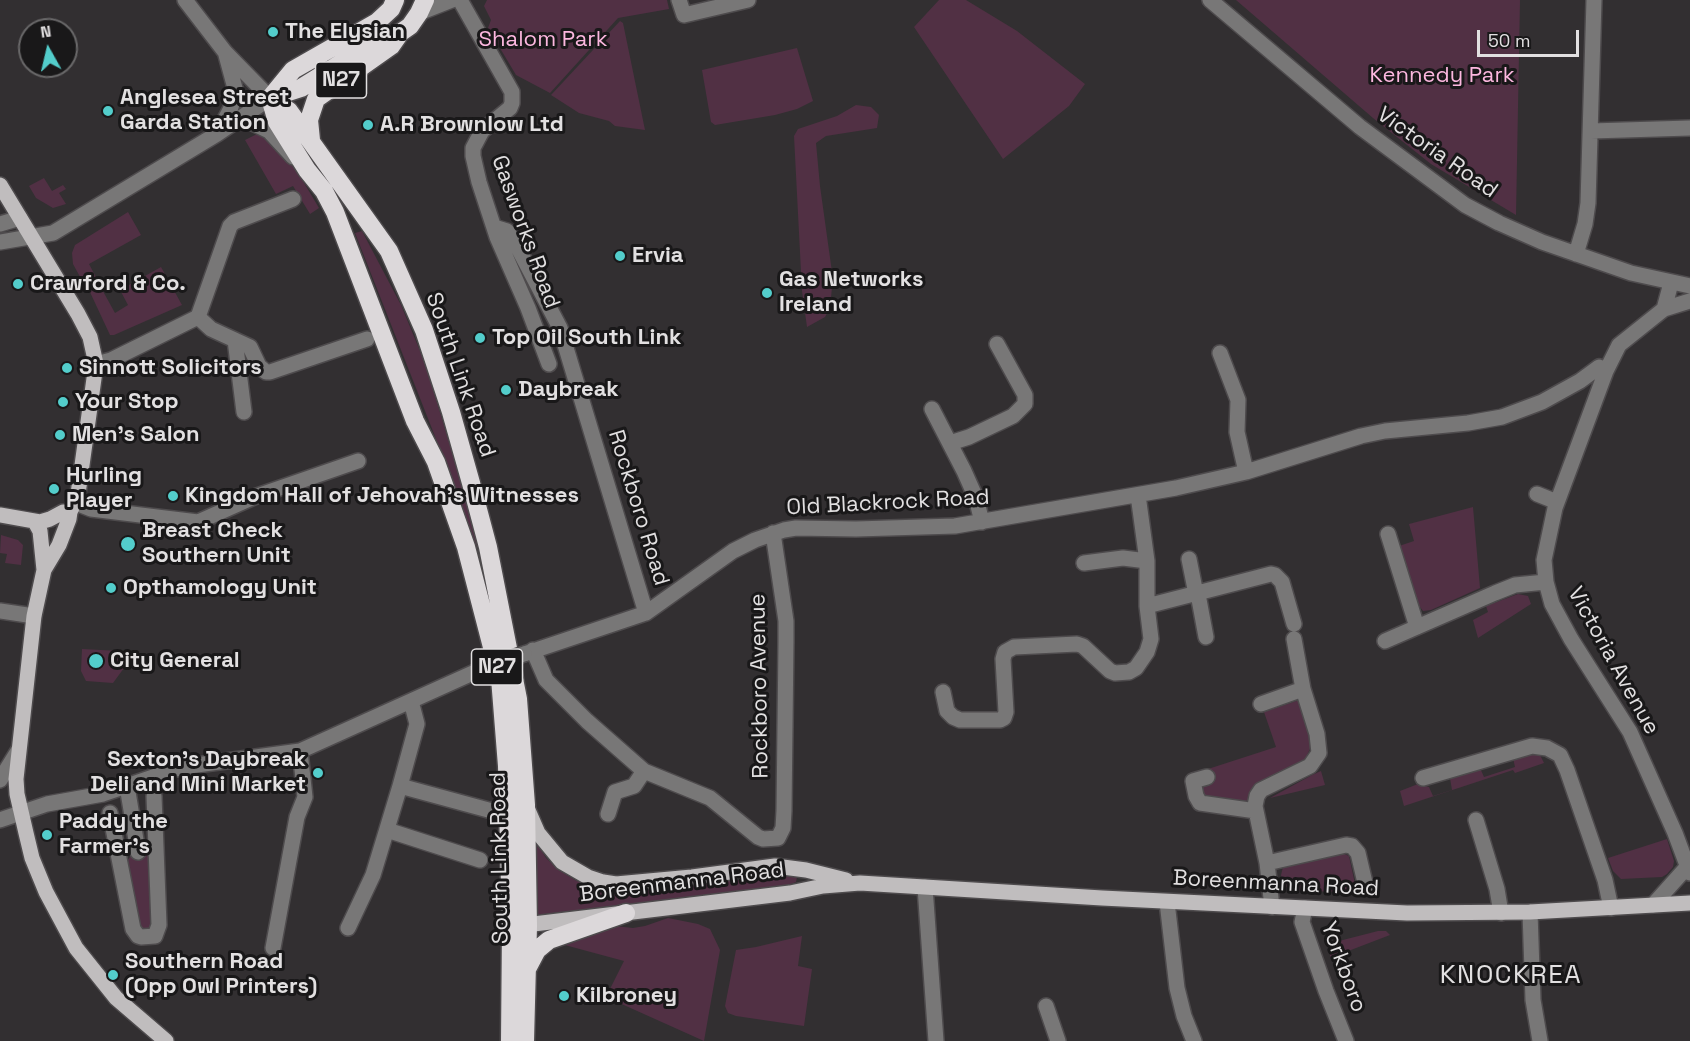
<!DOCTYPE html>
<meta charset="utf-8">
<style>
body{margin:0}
#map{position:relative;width:1690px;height:1041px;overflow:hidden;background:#322f31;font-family:"Space Grotesk",sans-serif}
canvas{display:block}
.north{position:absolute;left:18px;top:18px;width:60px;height:60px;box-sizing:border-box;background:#191819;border:2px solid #696869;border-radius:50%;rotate:352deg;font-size:16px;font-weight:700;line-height:24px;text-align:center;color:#e2e0e1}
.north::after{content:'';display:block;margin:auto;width:21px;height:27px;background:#53cdcb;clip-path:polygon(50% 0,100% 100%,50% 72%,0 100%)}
.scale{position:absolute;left:1477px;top:30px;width:102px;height:27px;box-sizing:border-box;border:3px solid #e2e0e1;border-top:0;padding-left:8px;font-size:18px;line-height:21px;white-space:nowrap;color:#e2e0e1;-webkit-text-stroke:4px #191819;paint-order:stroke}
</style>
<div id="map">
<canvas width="1690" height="1041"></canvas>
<div class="north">N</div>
<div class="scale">50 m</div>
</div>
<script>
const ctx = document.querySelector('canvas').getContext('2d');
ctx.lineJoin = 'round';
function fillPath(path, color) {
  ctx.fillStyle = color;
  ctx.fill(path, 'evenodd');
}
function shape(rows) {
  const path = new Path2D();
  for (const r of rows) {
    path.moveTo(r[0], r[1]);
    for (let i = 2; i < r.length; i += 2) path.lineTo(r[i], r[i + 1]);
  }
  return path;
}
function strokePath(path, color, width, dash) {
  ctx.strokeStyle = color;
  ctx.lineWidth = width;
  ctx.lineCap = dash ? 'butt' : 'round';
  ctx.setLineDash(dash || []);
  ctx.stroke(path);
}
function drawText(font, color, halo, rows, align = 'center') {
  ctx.font = font + ' "Space Grotesk",sans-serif';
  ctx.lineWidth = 6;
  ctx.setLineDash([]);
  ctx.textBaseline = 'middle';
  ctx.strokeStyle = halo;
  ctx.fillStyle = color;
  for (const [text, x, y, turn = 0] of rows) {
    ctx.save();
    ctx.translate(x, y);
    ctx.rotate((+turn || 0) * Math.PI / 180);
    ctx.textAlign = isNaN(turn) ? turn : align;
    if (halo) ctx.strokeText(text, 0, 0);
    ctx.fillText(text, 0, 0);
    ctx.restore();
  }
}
const green = shape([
 [487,0,667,0,669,9,618,18,550,93,516,75,488,28,491,20,484,6],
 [939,0,966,0,1017,31,1085,84,1069,106,1003,159,914,27],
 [1236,0,1520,0,1516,215,1431,164,1373,118],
 [620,21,623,23,645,130,615,126,609,121,579,113,551,95],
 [797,48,813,101,797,109,775,115,715,125,711,122,702,70],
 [856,105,871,107,879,115,877,128,826,136,816,143,820,186,832,272,832,287,830,308,825,317,807,327,802,291,794,136,798,129,837,116],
 [257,134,263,135,280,150,294,166,319,208,310,214,293,186,276,194,245,140],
 [44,178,52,191,63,185,66,189,59,193,66,204,53,208,36,198,29,186],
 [128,212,141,235,89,264,97,279,85,286,73,264,72,253,75,245],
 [362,231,401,305,425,363,480,544,476,547,451,477,355,233],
 [161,267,182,305,114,335,110,335,89,290,99,284,115,313,128,305,120,290],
 [1473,507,1480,588,1431,610,1423,611,1417,603,1399,546,1414,541,1409,524],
 [1,535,18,540,23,545,21,565,5,563,7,554,0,553],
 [1518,594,1528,596,1531,604,1478,638,1473,620,1488,612,1486,606],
 [82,649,120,651,118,667,124,668,113,683,86,681,81,671],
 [1299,700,1309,728,1312,744,1306,758,1301,762,1261,782,1253,789,1249,800,1243,802,1202,796,1201,785,1211,779,1208,769,1276,747,1264,712],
 [1530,752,1540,755,1544,763,1515,773,1513,770,1404,806,1400,791,1418,784,1429,787,1433,796,1452,790,1450,778,1480,768,1484,777,1515,767,1513,758],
 [1321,771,1325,785,1270,798,1312,775],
 [1667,839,1674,861,1673,867,1667,874,1662,877,1621,879,1613,871,1608,858],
 [535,840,546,858,559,870,575,880,601,888,635,889,706,884,743,878,762,873,796,874,797,877,796,882,788,885,536,915],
 [1342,853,1349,856,1357,893,1291,890,1282,884,1281,875,1283,867],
 [146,855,149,855,156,926,141,933,126,863,130,857],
 [668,918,698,924,710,929,720,950,704,1041,606,997,624,961,561,944,615,926,633,928,645,926],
 [1378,931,1386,931,1390,935,1330,958,1330,949,1339,941],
 [802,936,798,966,812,969,804,1026,736,1016,728,1013,725,1006,736,950,756,947]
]);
const minor = shape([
 [460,0,512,92,512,103,510,108,482,131,473,148,473,156,479,182,497,237,528,308,549,364],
 [679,0,684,15,748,0],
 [1210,0,1360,127,1465,205,1499,223,1542,242,1631,273,1690,286],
 [419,13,452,0],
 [242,118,269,131,293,157],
 [219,131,230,110,236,92,226,55],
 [1591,131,1690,128],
 [0,224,20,218],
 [494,227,507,231,517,246,560,328,646,613],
 [0,242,53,233,217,134,270,98,225,52,185,0],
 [1576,254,1585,224,1588,203,1594,0],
 [1671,283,1664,309,1619,345,1606,371,1555,508,1544,560,1546,582,1552,604,1571,639,1630,732,1675,833,1690,873],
 [1664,309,1690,301],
 [198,317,211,329,250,347,259,366,266,372,270,372,367,339],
 [235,340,244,412],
 [1220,353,1238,400,1237,432,1246,472],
 [96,364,111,360,198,317,230,226,234,222,293,199],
 [932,409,964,471,976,498,982,522],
 [950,443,969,437,1013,416,1025,404,1025,395,997,344],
 [1537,494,1557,502],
 [76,503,91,509,198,522,254,497,358,461],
 [1388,534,1417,627],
 [1189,559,1196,594],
 [1084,563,1123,558,1147,561],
 [1198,594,1206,637],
 [1147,606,1271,574,1275,575,1282,582,1294,624],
 [0,611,34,616],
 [1385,641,1495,593,1515,585,1546,582],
 [533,650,546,680,587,721,644,771,710,798,758,837,763,839,778,838,783,828,784,811,786,642,786,621,773,533],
 [524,654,646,613,733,551,755,540,784,530,796,528,856,529,955,526,1176,488,1246,472,1361,436,1385,431,1468,423,1502,417,1542,402,1580,381,1599,367,1606,371],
 [943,692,947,711,953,717,960,720,1000,720,1004,718,1006,712,1003,659,1005,652,1014,647,1077,644,1083,646,1110,671,1115,673,1129,672,1136,668,1147,652,1151,639,1147,606,1147,561,1138,495],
 [1261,704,1303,689],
 [1207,777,1193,781,1196,796,1200,803,1256,811],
 [1423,778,1532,746,1547,748,1560,755,1567,770,1605,880,1611,908],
 [0,780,18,751],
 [127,786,138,852],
 [400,786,492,811],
 [110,813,133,929,138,936,141,937,155,936,159,925,154,796],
 [608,814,615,792,634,786,644,771],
 [0,820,47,804,103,794,182,767,300,751,486,667],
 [1476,820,1497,889,1501,913],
 [387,830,480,860],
 [1267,863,1346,845,1352,846,1358,853,1366,887],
 [925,887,936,1041],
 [1167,902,1177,988,1184,1016,1194,1041],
 [1653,905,1687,867],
 [1272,907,1267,863,1255,806,1257,796,1261,790,1310,766,1319,753,1317,734,1303,689,1294,639],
 [1305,908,1302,922,1326,991,1346,1041],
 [1530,912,1533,1000,1540,1041],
 [348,928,373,875,400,786,417,724,411,701],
 [273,948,297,817,305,797,300,751],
 [1046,1006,1058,1041]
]);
const major = shape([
 [0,185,78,314,90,337,96,364,78,494,70,512,69,519,59,545,44,570],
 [0,515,40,522,50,519,63,512,70,512],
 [35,522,40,531,44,570,34,616,16,779,17,794,26,833,32,858,46,892,76,948,116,998,166,1041],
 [528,810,538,833,562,862,588,877,603,882,616,884,692,877,775,866,806,870,846,880],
 [517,926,790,893,823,886,860,883,1102,898,1407,913,1530,912,1690,903]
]);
const highway = shape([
 [270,98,289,111,389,251,424,330,451,412,471,483,488,547,518,699,526,805,528,926,525,1041],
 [270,98,277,122,307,170,324,191,335,212,415,421,436,462,466,547,500,678,507,766,511,927,510,1041],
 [270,98,301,88,382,38,400,33,410,26,419,13,425,0],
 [270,98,293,70,377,22,391,9,395,0],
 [311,140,309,120,316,99,391,46,398,36],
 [527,969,537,950,549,940,626,913]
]);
const minorBridge = shape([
 [486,667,524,654]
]);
const markers = [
 [273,32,6,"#53cdcb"],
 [108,111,6,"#53cdcb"],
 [368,125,6,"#53cdcb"],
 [620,256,6,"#53cdcb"],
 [18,284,6,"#53cdcb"],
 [767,293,6,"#53cdcb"],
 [480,338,6,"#53cdcb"],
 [67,368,6,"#53cdcb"],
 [506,390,6,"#53cdcb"],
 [63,402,6,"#53cdcb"],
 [60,435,6,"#53cdcb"],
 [54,489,6,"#53cdcb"],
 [173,496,6,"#53cdcb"],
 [128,544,8,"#53cdcb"],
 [111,588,6,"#53cdcb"],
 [96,661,8,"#53cdcb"],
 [318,773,6,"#53cdcb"],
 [47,835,6,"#53cdcb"],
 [113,975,6,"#53cdcb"],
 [564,996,6,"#53cdcb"]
];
const shields = [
 [341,80,51],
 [497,667,51]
];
const shieldNames = [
 ["N27",341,80],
 ["N27",497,667]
];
const poiNames = [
 ["The Elysian",285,32],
 ["Anglesea Street",120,98],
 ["Garda Station",120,123],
 ["A.R Brownlow Ltd",380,125],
 ["Ervia",632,256],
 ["Gas Networks",779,280],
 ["Ireland",779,305],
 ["Crawford & Co.",30,284],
 ["Top Oil South Link",492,338],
 ["Sinnott Solicitors",79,368],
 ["Daybreak",518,390],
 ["Your Stop",75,402],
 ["Men's Salon",72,435],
 ["Hurling",66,476],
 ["Player",66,501],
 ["Kingdom Hall of Jehovah's Witnesses",185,496],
 ["Breast Check",142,531],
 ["Southern Unit",142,556],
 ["Opthamology Unit",123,588],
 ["City General",110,661],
 ["Sexton's Daybreak",306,760,"right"],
 ["Deli and Mini Market",306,785,"right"],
 ["Paddy the",59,822],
 ["Farmer’s",59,847],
 ["Southern Road",125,962],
 ["(Opp Owl Printers)",125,987],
 ["Kilbroney",576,996]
];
const parkNames = [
 ["Shalom Park",543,40],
 ["Kennedy Park",1442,76]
];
const streetNames = [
 ["Victoria Road",1437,153,35],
 ["Gasworks Road",525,232,70],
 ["South Link Road",460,375,71],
 ["Old Blackrock Road",888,503,-3],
 ["Rockboro Road",638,508,73],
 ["Victoria Avenue",1613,661,61],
 ["Rockboro Avenue",760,686,-91],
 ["South Link Road",500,858,-91],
 ["Boreenmanna Road",682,883,-7],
 ["Boreenmanna Road",1276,884,3],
 ["Yorkboro",1343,967,70]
];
const quarterNames = [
 ["KNOCKREA",1511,976]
];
fillPath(green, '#513044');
strokePath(minor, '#4e4b4d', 18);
strokePath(major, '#4e4b4d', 18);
strokePath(highway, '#4e4b4d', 21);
strokePath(minor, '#787777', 15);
strokePath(major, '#c0bdbe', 15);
strokePath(highway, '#dcd8da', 18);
strokePath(minorBridge, '#4e4b4d', 18, []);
strokePath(minorBridge, '#787777', 15);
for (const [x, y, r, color] of markers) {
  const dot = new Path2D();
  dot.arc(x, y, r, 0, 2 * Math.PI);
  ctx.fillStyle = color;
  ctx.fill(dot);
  strokePath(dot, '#191819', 2);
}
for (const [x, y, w] of shields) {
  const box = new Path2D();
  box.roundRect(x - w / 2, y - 18, w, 36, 4.5);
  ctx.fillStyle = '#191819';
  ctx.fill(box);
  strokePath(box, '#e2e0e1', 1.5);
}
drawText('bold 21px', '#e2e0e1', null, shieldNames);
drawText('bold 22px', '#e2e0e1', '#191819', poiNames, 'left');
drawText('22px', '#fcb7df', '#191819', parkNames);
drawText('22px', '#e2e0e1', '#191819', streetNames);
ctx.letterSpacing = '1.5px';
drawText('26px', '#e2e0e1', '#191819', quarterNames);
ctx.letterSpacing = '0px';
</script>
